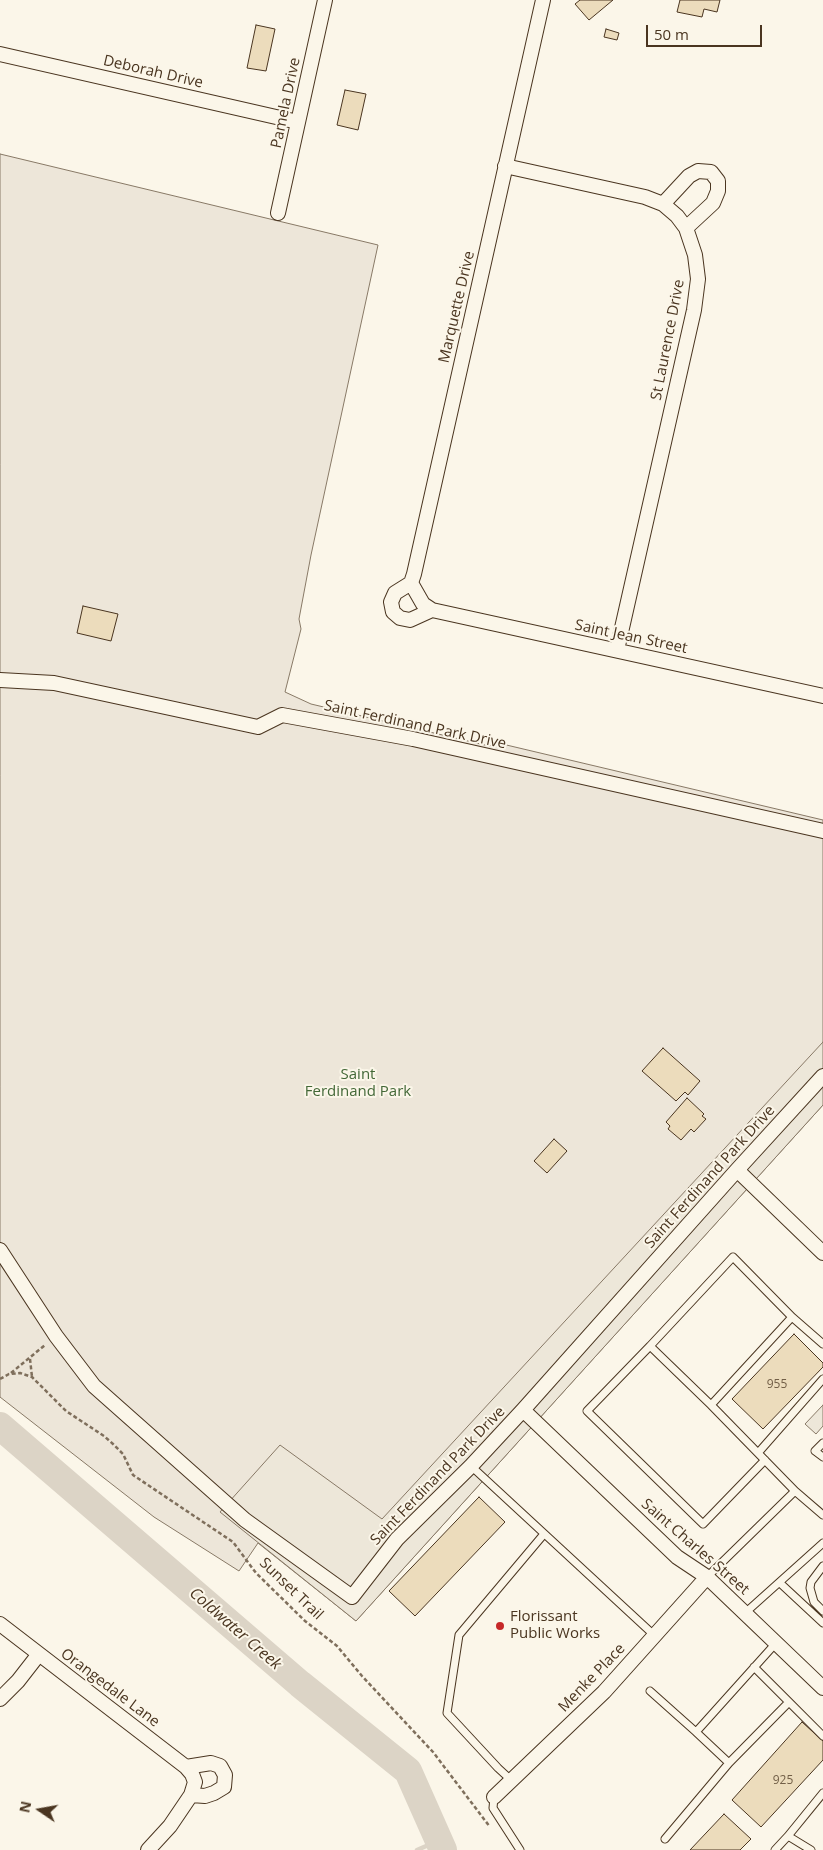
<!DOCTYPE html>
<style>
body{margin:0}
#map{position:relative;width:823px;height:1850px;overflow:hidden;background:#fbf6e9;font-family:"Open Sans",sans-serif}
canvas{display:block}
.north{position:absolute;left:15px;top:1785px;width:50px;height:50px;-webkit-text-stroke:4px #fbf6e9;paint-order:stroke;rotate:282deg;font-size:14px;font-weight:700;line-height:20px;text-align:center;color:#4a3520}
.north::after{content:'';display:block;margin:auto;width:18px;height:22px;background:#4a3520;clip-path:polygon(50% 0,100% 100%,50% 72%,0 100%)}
.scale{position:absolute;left:646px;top:25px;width:116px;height:22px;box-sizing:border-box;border:2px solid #4a3520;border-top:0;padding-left:6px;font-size:15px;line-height:18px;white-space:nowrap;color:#4a3520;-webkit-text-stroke:4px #fbf6e9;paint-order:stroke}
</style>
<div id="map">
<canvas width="823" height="1850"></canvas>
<div class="north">N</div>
<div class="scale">50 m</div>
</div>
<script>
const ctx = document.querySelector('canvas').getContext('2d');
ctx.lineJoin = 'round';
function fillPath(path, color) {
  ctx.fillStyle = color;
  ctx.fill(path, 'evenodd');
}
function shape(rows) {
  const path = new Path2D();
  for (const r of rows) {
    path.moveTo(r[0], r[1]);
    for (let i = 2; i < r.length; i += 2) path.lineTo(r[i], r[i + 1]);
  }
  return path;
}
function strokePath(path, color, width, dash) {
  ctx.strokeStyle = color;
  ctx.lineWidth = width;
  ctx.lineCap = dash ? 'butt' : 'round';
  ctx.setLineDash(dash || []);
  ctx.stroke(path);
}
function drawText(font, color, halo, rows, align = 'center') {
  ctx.font = font + ' "Open Sans",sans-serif';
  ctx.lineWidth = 4;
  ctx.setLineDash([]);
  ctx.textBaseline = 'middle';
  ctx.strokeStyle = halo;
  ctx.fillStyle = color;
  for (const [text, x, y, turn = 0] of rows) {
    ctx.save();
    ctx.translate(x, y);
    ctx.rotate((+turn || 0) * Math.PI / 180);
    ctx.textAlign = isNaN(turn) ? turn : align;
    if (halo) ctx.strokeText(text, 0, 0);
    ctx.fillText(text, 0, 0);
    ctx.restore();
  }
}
const green = shape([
 [0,154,378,245,311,555,299,619,301,629,285,692,311,704,489,746,498,743,823,820,823,1105,356,1621,258,1543,239,1571,154,1517,0,1397,0,154]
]);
const parking = shape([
 [823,1042,823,1105,356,1621,220,1512,280,1445,382,1519,823,1042],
 [823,1405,823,1426,816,1434,805,1424,823,1405]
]);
const stream = shape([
 [417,1850,440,1840]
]);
const river = shape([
 [0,1426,300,1684,408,1771,443,1850]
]);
const building = shape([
 [580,0,613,0,589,20,575,4,580,0],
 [680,0,720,0,717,12,704,9,702,17,677,12,680,0],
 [256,25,275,29,266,71,247,68,256,25],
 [606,29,619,33,617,40,604,37,606,29],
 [345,90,366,94,358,130,337,125,345,90],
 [83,606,118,614,111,641,77,633,83,606],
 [663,1048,700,1081,688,1095,685,1092,676,1101,642,1071,663,1048],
 [687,1098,704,1114,702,1116,706,1119,694,1132,691,1129,681,1140,668,1129,670,1126,666,1122,687,1098],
 [554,1139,567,1151,547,1173,534,1161,554,1139],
 [794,1334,823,1363,823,1367,763,1429,732,1399,794,1334],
 [479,1497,505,1522,415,1616,389,1591,479,1497],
 [802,1722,823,1741,823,1760,761,1827,732,1800,802,1722],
 [724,1814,751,1839,740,1850,690,1850,724,1814]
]);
const path = shape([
 [30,1359,32,1377],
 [11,1373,45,1345],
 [0,1379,9,1374,20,1373,32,1377,66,1411,104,1436,113,1444,123,1454,133,1475,233,1542,256,1573,305,1621,337,1646,362,1676,433,1752,490,1827]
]);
const lane = shape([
 [792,1317,823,1344],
 [650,1346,587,1411,703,1524,765,1460],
 [711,1405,792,1317,733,1257,650,1346,711,1405,795,1491],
 [823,1443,815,1451,823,1457],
 [758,1453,823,1379],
 [471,1466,655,1636],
 [823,1566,811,1582,810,1588,814,1602,823,1611],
 [707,1577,795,1491,823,1515],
 [780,1583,823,1623],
 [745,1613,823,1543],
 [754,1667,789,1702],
 [650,1691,696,1732,776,1643],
 [729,1763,789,1702,823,1736],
 [511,1780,498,1768,447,1713,459,1635,544,1534],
 [494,1797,493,1808,520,1850],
 [665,1839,729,1763,696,1732],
 [775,1850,788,1836],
 [811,1850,788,1836,823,1793]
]);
const street = shape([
 [543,0,414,574,411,583,395,593,391,602,393,612,400,618,410,620,432,610,823,696],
 [0,54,298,122],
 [505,166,645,197,663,204,677,216,686,228,695,255,698,279,694,310,617,650],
 [663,204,689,176,698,171,711,172,718,181,718,191,713,203,686,228],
 [278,213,325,0],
 [411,583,423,604,432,610],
 [0,680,54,683,258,727,282,715,413,739,823,831],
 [737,1170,823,1253],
 [0,1250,56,1336,94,1386,245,1520,352,1597,397,1539,471,1466,523,1410,737,1170,823,1076],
 [523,1410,677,1557,707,1577,823,1688],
 [0,1624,186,1767,192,1774,195,1782,191,1795,170,1826,148,1850],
 [0,1699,18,1681,39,1654],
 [186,1767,211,1763,220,1766,225,1775,224,1787,214,1793,205,1796,191,1795],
 [494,1797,604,1692,707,1577]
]);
const markers = [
 [500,1626,5,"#c62828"]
];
const numberNames = [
 ["955",777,1385],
 ["925",783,1781]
];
const streetNames = [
 ["Deborah Drive",153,72,13],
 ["Pamela Drive",286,103,-78],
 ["Marquette Drive",457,307,-77],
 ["St Laurence Drive",668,340,-79],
 ["Saint Jean Street",631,637,12],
 ["Saint Ferdinand Park Drive",415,725,12],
 ["Saint Ferdinand Park Drive",710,1177,-48],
 ["Saint Ferdinand Park Drive",438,1476,-46],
 ["Saint Charles Street",695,1547,41],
 ["Sunset Trail",291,1589,44],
 ["Menke Place",592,1678,-46],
 ["Orangedale Lane",110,1688,37]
];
const parkNames = [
 ["Saint",358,1075],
 ["Ferdinand Park",358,1092]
];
const poiNames = [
 ["Florissant",510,1617],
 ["Public Works",510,1634]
];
const waterNames = [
 ["Coldwater Creek",235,1629,41]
];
fillPath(green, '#ede6d9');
strokePath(green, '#887966', 1);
fillPath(parking, '#ede7d9');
strokePath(parking, '#887966', 1);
strokePath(stream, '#dcd4c6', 4.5);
strokePath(river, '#dcd4c6', 28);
fillPath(building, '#ecdcbc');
strokePath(building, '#4a3520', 1);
strokePath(lane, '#4a3520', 9);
strokePath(street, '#4a3520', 16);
strokePath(path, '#7f6f5c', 2.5, [4, 2.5]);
strokePath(lane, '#fbf6e9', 7);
strokePath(street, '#fbf6e9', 14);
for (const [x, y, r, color] of markers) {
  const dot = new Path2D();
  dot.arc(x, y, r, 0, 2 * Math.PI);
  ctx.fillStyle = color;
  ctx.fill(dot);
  strokePath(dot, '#fbf6e9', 2);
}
drawText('12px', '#725f47', null, numberNames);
drawText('15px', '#4a3520', '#fbf6e9', streetNames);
drawText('15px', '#436837', '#fbf6e9', parkNames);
drawText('15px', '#4a3520', '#fbf6e9', poiNames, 'left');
drawText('italic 16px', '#4a3520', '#fbf6e9', waterNames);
</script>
